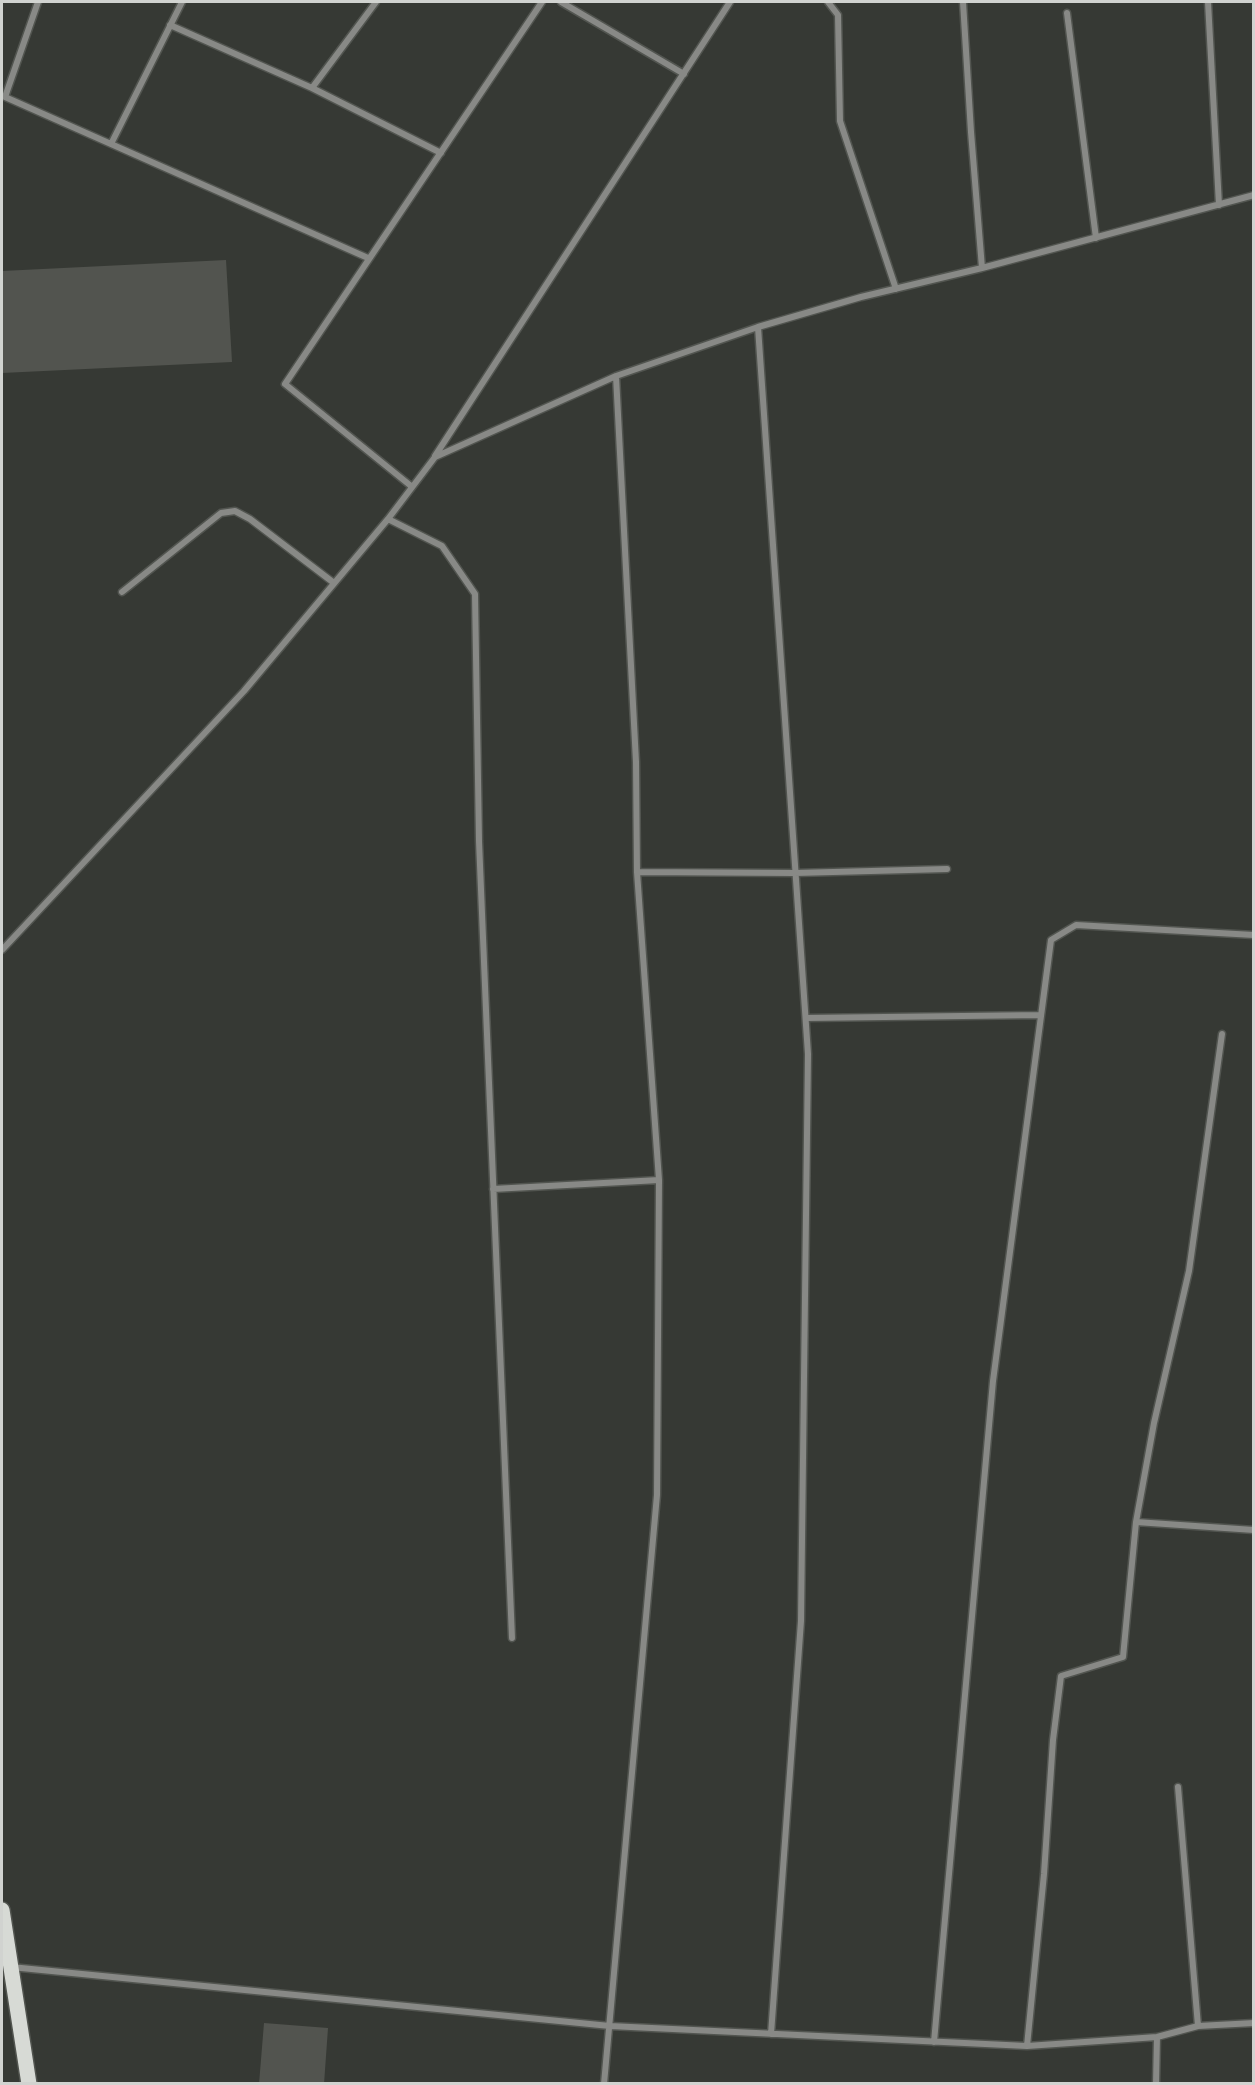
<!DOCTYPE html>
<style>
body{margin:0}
#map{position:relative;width:1255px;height:2085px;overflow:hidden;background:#363934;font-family:Montserrat,sans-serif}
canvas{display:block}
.frame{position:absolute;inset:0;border:3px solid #d1d3d0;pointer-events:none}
</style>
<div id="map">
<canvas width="1255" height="2085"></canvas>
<div class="frame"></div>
</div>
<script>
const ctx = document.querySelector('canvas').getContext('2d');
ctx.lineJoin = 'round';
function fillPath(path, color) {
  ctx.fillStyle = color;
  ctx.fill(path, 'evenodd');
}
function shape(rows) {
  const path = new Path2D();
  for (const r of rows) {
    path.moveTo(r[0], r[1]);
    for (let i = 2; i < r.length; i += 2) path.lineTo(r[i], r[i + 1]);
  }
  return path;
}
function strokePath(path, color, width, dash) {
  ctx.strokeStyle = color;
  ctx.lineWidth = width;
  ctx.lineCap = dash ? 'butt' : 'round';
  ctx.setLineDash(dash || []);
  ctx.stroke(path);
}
const building = shape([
 [226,260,232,362,2,373,2,271],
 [264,2023,328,2028,324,2084,259,2084]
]);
const street = shape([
 [38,2,5,97,111,144],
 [182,2,111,144,368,258],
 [561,2,684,74],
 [828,2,838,15,840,121,896,289],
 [963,2,971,132,982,268],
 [1208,2,1219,205],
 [1067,13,1096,238],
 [170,25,312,88,441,153],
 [312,88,376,2],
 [758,327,808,1054,801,1621,771,2034],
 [435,456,730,2],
 [411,486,285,384,542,2],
 [388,519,442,546,475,594,479,841,512,1638],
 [122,592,221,513,235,511,250,519,334,583],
 [637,872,795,873,947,869],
 [2,950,244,691,388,519,435,457,616,376,758,327,861,297,982,268,1254,195],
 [806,1018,1041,1015],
 [493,1189,659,1180],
 [1136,1522,1254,1530],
 [1178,1787,1198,2026],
 [11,1967,610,2026,1027,2046,1157,2037,1198,2026,1254,2023],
 [934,2042,993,1381,1051,940,1076,925,1254,935],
 [1027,2046,1044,1874,1053,1740,1061,1676,1123,1657,1136,1522,1154,1423,1189,1271,1222,1034],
 [604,2084,657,1495,659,1180,637,872,636,762,616,376],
 [1156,2084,1157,2037]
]);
const primary = shape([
 [2,1910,29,2084]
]);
fillPath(building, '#52544f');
strokePath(street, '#525550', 9);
strokePath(primary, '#525550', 18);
strokePath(street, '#888986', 6);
strokePath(primary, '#d7dad5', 15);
</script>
